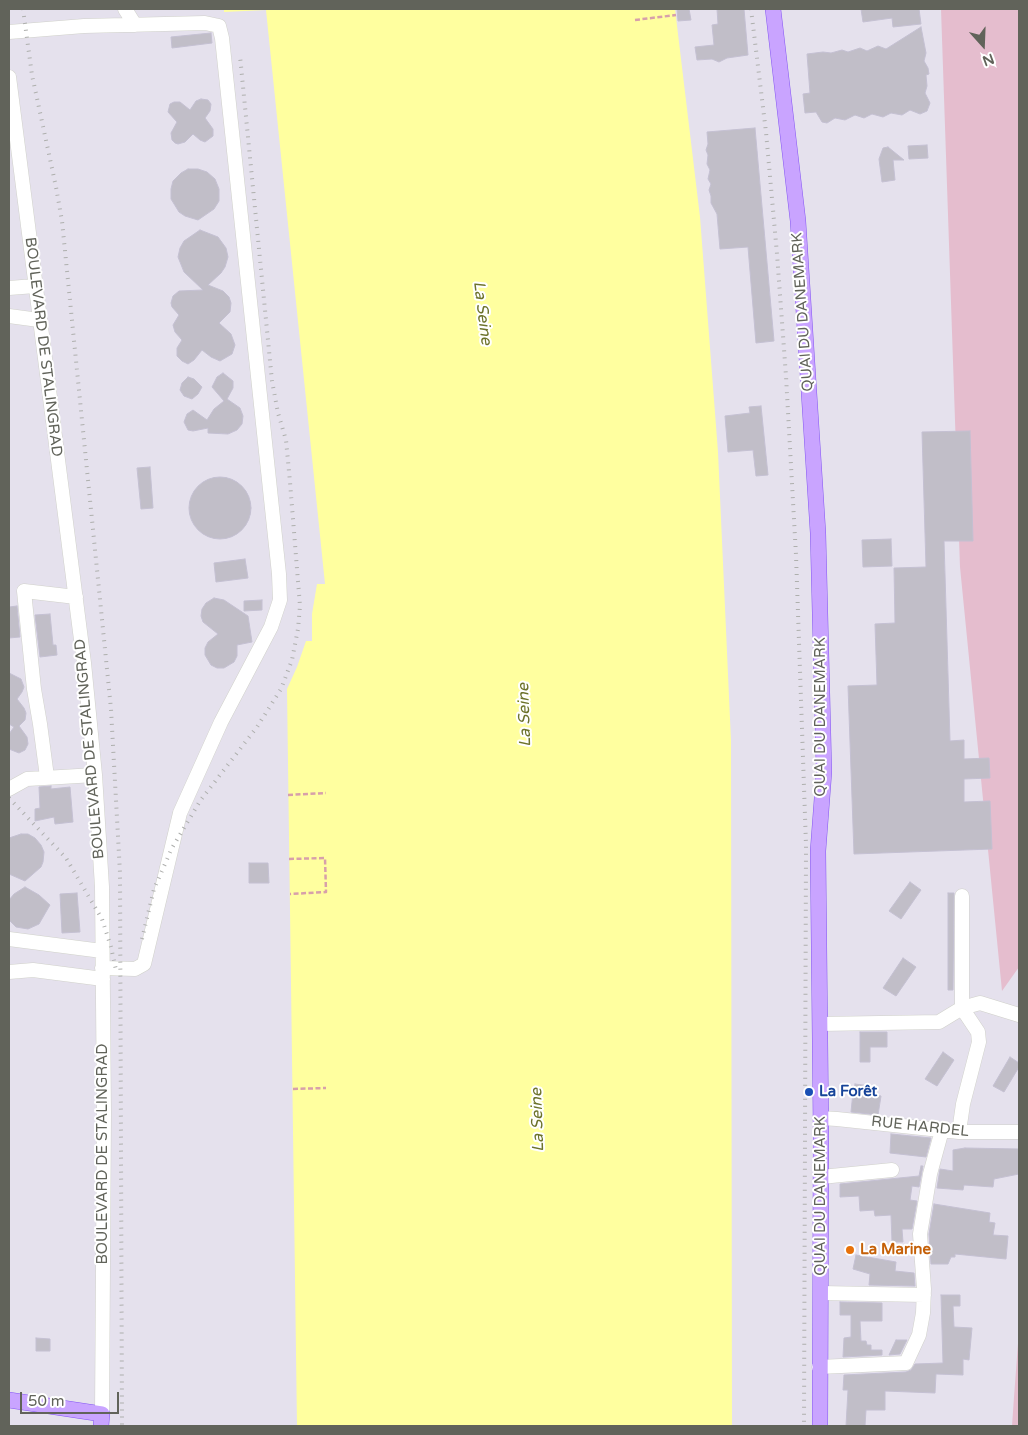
<!DOCTYPE html>
<meta charset="utf-8">
<style>
body{margin:0}
#map{position:relative;width:1028px;height:1435px;overflow:hidden;background:#e5e1ed;font-family:"Varela Round",sans-serif}
canvas{display:block}
.frame{position:absolute;inset:0;border:10px solid #61635a;pointer-events:none}
.north{position:absolute;left:958px;top:20px;width:50px;height:50px;-webkit-text-stroke:4px #fff;paint-order:stroke;rotate:160deg;font-size:14px;font-weight:700;line-height:20px;text-align:center;color:#61635a}
.north::after{content:'';display:block;margin:auto;width:18px;height:22px;background:#61635a;clip-path:polygon(50% 0,100% 100%,50% 72%,0 100%)}
.scale{position:absolute;left:20px;top:1392px;width:99px;height:22px;box-sizing:border-box;border:2px solid #61635a;border-top:0;padding-left:6px;font-size:15px;line-height:18px;white-space:nowrap;color:#61635a;-webkit-text-stroke:4px #fff;paint-order:stroke}
</style>
<div id="map">
<canvas width="1028" height="1435"></canvas>
<div class="frame"></div>
<div class="north">N</div>
<div class="scale">50 m</div>
</div>
<script>
const ctx = document.querySelector('canvas').getContext('2d');
ctx.lineJoin = 'round';
function fillPath(path, color) {
  ctx.fillStyle = color;
  ctx.fill(path, 'evenodd');
}
function shape(rows) {
  const path = new Path2D();
  for (const r of rows) {
    if (r.length === 3) {
      path.moveTo(r[0] + r[2], r[1]);
      path.arc(r[0], r[1], r[2], 0, 2 * Math.PI);
      continue;
    }
    path.moveTo(r[0], r[1]);
    for (let i = 2; i < r.length; i += 2) path.lineTo(r[i], r[i + 1]);
  }
  return path;
}
function strokePath(path, color, width, dash) {
  ctx.strokeStyle = color;
  ctx.lineWidth = width;
  ctx.lineCap = dash ? 'butt' : 'round';
  ctx.setLineDash(dash || []);
  ctx.stroke(path);
}
function drawText(font, color, halo, rows, align = 'center') {
  ctx.font = font + ' "Varela Round",sans-serif';
  ctx.lineWidth = 4;
  ctx.setLineDash([]);
  ctx.textBaseline = 'middle';
  ctx.strokeStyle = halo;
  ctx.fillStyle = color;
  for (const [text, x, y, turn = 0] of rows) {
    ctx.save();
    ctx.translate(x, y);
    ctx.rotate((+turn || 0) * Math.PI / 180);
    ctx.textAlign = isNaN(turn) ? turn : align;
    if (halo) ctx.strokeText(text, 0, 0);
    ctx.fillText(text, 0, 0);
    ctx.restore();
  }
}
const green = shape([
 [941,9,1019,9,1019,967,1002,991,960,567],
 [1019,1330,1019,1426,1012,1426,1014,1397]
]);
const water = shape([
 [224,9,675,9,700,217,718,452,731,741,732,1426,297,1426,287,689,297,667,306,641,312,641,312,614,317,584,325,584,266,10,224,12]
]);
const building = shape([
 [677,9,689,9,691,20,678,21,677,9],
 [717,9,744,9,748,55,727,58,719,62,712,59,697,60,695,47,714,45,712,25,718,24,717,9],
 [861,9,919,9,921,24,893,27,892,18,863,22,861,9],
 [921,27,926,53,924,61,928,68,929,74,926,75,927,86,925,93,930,103,927,111,920,114,910,110,902,115,891,113,883,117,872,114,864,118,855,115,845,120,835,118,827,123,822,122,816,112,805,113,803,94,810,93,807,54,823,52,831,53,842,50,848,52,860,48,867,51,878,46,886,49,921,27],
 [211,33,212,43,172,48,171,37,211,33],
 [201,99,208,100,211,104,210,111,205,118,213,129,213,136,205,142,200,140,193,134,185,142,178,144,175,143,172,140,171,133,177,122,168,112,170,104,174,102,180,102,190,110,196,101,201,99],
 [755,128,774,341,756,343,748,247,720,249,717,214,711,203,711,196,709,190,711,184,708,179,710,170,707,164,708,155,706,150,708,144,707,132,755,128],
 [927,145,928,158,909,159,908,146,927,145],
 [888,147,904,160,893,160,895,180,882,182,879,159,883,148,888,147],
 [188,169,198,169,207,172,215,179,219,189,219,201,214,209,198,220,185,216,179,212,171,199,171,189,173,181,181,173,188,169],
 [200,230,218,237,226,248,228,257,225,267,221,273,208,285,223,291,229,297,231,303,230,312,219,323,231,334,235,345,232,354,220,361,211,357,202,350,194,360,188,364,182,361,177,356,177,348,182,340,175,332,173,325,179,315,172,307,171,303,173,296,179,291,203,290,184,272,178,257,180,248,184,241,200,230],
 [223,373,233,381,233,388,227,399,240,408,243,416,242,424,237,430,228,434,208,433,208,428,193,431,188,430,184,422,187,414,193,410,207,420,214,409,224,401,212,387,217,377,223,373],
 [188,377,194,379,202,387,198,394,192,399,184,396,180,390,182,383,188,377],
 [761,406,768,475,756,476,753,450,728,452,725,416,750,413,749,407,761,406],
 [970,431,973,541,944,541,950,741,964,740,964,759,989,758,990,778,964,779,964,802,990,801,992,849,854,854,848,686,877,685,875,624,895,623,894,568,926,567,922,432,970,431],
 [150,467,153,508,141,509,137,468,150,467],
 [220,508,31],
 [891,539,892,566,863,567,862,540,891,539],
 [245,559,248,578,216,582,214,563,245,559],
 [214,598,224,600,248,616,252,642,237,645,237,656,234,662,224,668,217,668,211,665,205,655,205,648,208,642,218,634,203,622,201,616,202,609,206,603,214,598],
 [262,600,262,610,244,611,244,601,262,600],
 [17,606,20,637,9,638,9,607,17,606],
 [50,614,53,645,56,645,57,655,40,657,35,615,50,614],
 [9,673,21,679,24,687,22,692,17,699,24,708,26,713,25,720,19,726,27,737,28,744,25,750,19,753,9,749,9,734,14,727,9,724,9,673],
 [51,786,51,789,70,787,73,822,55,824,54,817,35,821,35,809,40,808,39,787,51,786],
 [21,834,28,834,35,838,41,845,44,852,43,862,41,867,25,881,9,874,9,838,21,834],
 [249,863,268,863,269,883,249,883,249,863],
 [910,882,921,890,901,919,889,911,910,882],
 [25,887,39,895,50,905,39,924,28,929,16,927,9,920,9,900,14,894,25,887],
 [77,893,80,932,62,933,60,894,77,893],
 [948,893,954,893,953,990,948,990,948,893],
 [903,958,916,967,896,996,883,988,903,958],
 [860,1032,887,1032,887,1047,870,1047,870,1062,860,1062,860,1032],
 [943,1052,954,1060,937,1086,925,1079,943,1052],
 [1010,1057,1019,1063,1019,1067,1004,1092,993,1086,1010,1057],
 [855,1084,870,1086,869,1093,881,1096,878,1115,851,1112,853,1092,854,1092,855,1084],
 [891,1134,931,1138,926,1157,890,1153,891,1134],
 [965,1148,1019,1149,1019,1174,994,1179,993,1187,964,1185,963,1190,937,1188,940,1169,953,1171,953,1150,965,1148],
 [921,1166,923,1166,919,1187,912,1186,910,1200,917,1201,912,1229,902,1229,903,1242,892,1242,891,1215,875,1216,874,1210,860,1211,859,1196,840,1197,840,1184,919,1176,921,1166],
 [934,1204,990,1213,989,1222,995,1223,993,1235,1008,1236,1006,1259,955,1254,955,1257,951,1257,948,1264,931,1264,929,1234,934,1204],
 [856,1255,896,1262,895,1271,914,1273,915,1286,869,1285,870,1274,853,1269,856,1255],
 [941,1295,960,1295,960,1306,953,1306,954,1327,972,1328,969,1360,963,1359,963,1375,936,1374,935,1393,885,1391,885,1410,866,1410,865,1426,846,1426,848,1390,843,1390,844,1375,906,1372,911,1370,915,1364,943,1363,941,1295],
 [840,1302,882,1303,882,1321,860,1321,861,1341,866,1341,867,1345,871,1345,871,1350,882,1350,882,1355,843,1357,844,1338,851,1337,851,1315,840,1315,840,1302],
 [36,1338,50,1339,50,1351,36,1351,36,1338],
 [896,1340,907,1340,900,1354,889,1355,896,1340]
]);
const path = shape([
 [635,20,676,15],
 [288,795,326,793],
 [289,859,325,858,326,892,290,894],
 [293,1089,326,1088]
]);
const minor = shape([
 [125,9,135,25],
 [9,32,84,26,205,23,219,26,222,38,279,574,280,600,271,627,221,722,180,813,144,964,135,969,102,968],
 [9,77,84,663,95,775,102,887,104,1114,102,1414],
 [9,288,35,286],
 [9,316,39,320],
 [47,777,40,724,34,689,24,591,76,597],
 [9,789,27,779,95,775],
 [962,896,962,1008,980,1003,1019,1015],
 [9,939,102,951],
 [9,972,33,970,103,979],
 [820,1024,939,1022,962,1008,978,1032,979,1042,963,1104,959,1132],
 [820,1118,837,1119,959,1132,1019,1132],
 [821,1177,892,1170],
 [821,1293,924,1295],
 [819,1367,906,1363,919,1335,923,1313,924,1289,920,1234,930,1174,942,1130]
]);
const major = shape([
 [773,9,798,221,818,533,824,772,818,851,821,1135,820,1426],
 [9,1400,102,1414,101,1426]
]);
const rail = shape([
 [23,9,32,75,56,187,62,221,111,709,120,873,122,1426],
 [751,9,766,132,777,254,786,376,796,555,806,845,804,1426],
 [9,798,66,858,102,919,111,947,116,970],
 [142,939,154,889,172,848,200,801,257,727,281,689,292,660,298,629,300,606,290,482,286,440,278,413,272,381,240,56]
]);
const markers = [
 [809,1092,5,"#1a4fb4"],
 [850,1250,5,"#e8710a"]
];
const streetNames = [
 ["QUAI DU DANEMARK",803,312,-94],
 ["BOULEVARD DE STALINGRAD",43,347,83],
 ["QUAI DU DANEMARK",821,717,-90],
 ["BOULEVARD DE STALINGRAD",90,749,-95],
 ["RUE HARDEL",920,1127,6],
 ["BOULEVARD DE STALINGRAD",103,1154,-90],
 ["QUAI DU DANEMARK",821,1196,-90]
];
const transitNames = [
 ["La Forêt",819,1092]
];
const foodNames = [
 ["La Marine",860,1250]
];
const waterNames = [
 ["La Seine",482,313,83],
 ["La Seine",525,715,-92],
 ["La Seine",538,1120,-92]
];
fillPath(green, '#e5bdce');
fillPath(water, '#ffff9f');
fillPath(building, '#c1bec8');
strokePath(building, '#c4c0d2', 1);
strokePath(minor, '#d0d1ca', 15);
strokePath(major, '#8355f2', 16);
strokePath(path, '#d7a0aa', 2.5, [5, 2.5]);
strokePath(minor, '#fff', 14);
strokePath(major, '#c9a4ff', 15);
strokePath(rail, '#aeafad', 4, [1, 6]);
for (const [x, y, r, color] of markers) {
  const dot = new Path2D();
  dot.arc(x, y, r, 0, 2 * Math.PI);
  ctx.fillStyle = color;
  ctx.fill(dot);
  strokePath(dot, '#fff', 2);
}
drawText('15px', '#61635a', '#fff', streetNames);
drawText('bold 15px', '#164399', '#fff', transitNames, 'left');
drawText('bold 15px', '#c56008', '#fff', foodNames, 'left');
drawText('italic 16px', '#6d732b', '#fff', waterNames);
</script>
